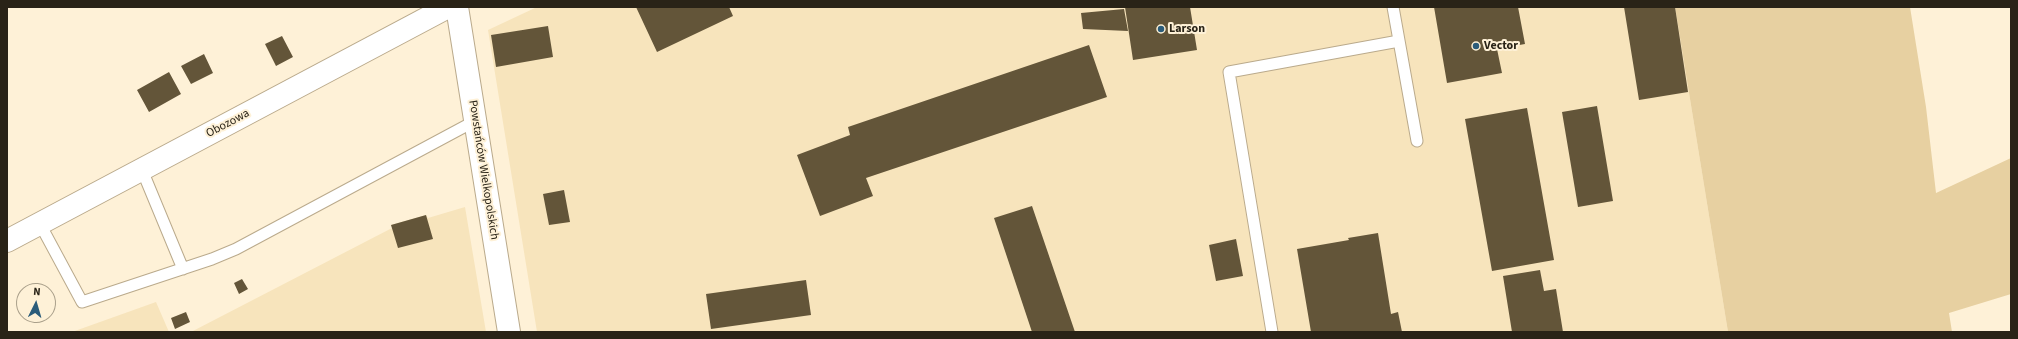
<!DOCTYPE html>
<meta charset="utf-8">
<style>
body{margin:0}
#map{position:relative;width:2018px;height:339px;overflow:hidden;background:#fef1d7;font-family:"Source Sans 3",sans-serif}
canvas{display:block}
.frame{position:absolute;inset:0;border:8px solid #292317;pointer-events:none}
.north{position:absolute;left:16px;top:283px;width:40px;height:40px;box-sizing:border-box;background:#fef1d7;border:1px solid #a99f8a;border-radius:50%;rotate:5deg;font-size:11px;font-weight:700;line-height:16px;text-align:center;color:#292317}
.north::after{content:'';display:block;margin:auto;width:14px;height:18px;background:#2b5c7a;clip-path:polygon(50% 0,100% 100%,50% 72%,0 100%)}
</style>
<div id="map">
<canvas width="2018" height="339"></canvas>
<div class="frame"></div>
<div class="north">N</div>
</div>
<script>
const ctx = document.querySelector('canvas').getContext('2d');
ctx.lineJoin = 'round';
function fillPath(path, color) {
  ctx.fillStyle = color;
  ctx.fill(path, 'evenodd');
}
function shape(rows) {
  const path = new Path2D();
  for (const r of rows) {
    path.moveTo(r[0], r[1]);
    for (let i = 2; i < r.length; i += 2) path.lineTo(r[i], r[i + 1]);
  }
  return path;
}
function strokePath(path, color, width, dash) {
  ctx.strokeStyle = color;
  ctx.lineWidth = width;
  ctx.lineCap = dash ? 'butt' : 'round';
  ctx.setLineDash(dash || []);
  ctx.stroke(path);
}
function drawText(font, color, halo, rows, align = 'center') {
  ctx.font = font + ' "Source Sans 3",sans-serif';
  ctx.lineWidth = 4;
  ctx.setLineDash([]);
  ctx.textBaseline = 'middle';
  ctx.strokeStyle = halo;
  ctx.fillStyle = color;
  for (const [text, x, y, turn = 0] of rows) {
    ctx.save();
    ctx.translate(x, y);
    ctx.rotate((+turn || 0) * Math.PI / 180);
    ctx.textAlign = isNaN(turn) ? turn : align;
    if (halo) ctx.strokeText(text, 0, 0);
    ctx.fillText(text, 0, 0);
    ctx.restore();
  }
}
const built = shape([
 [537,7,1675,7,1728,332,537,332,488,30],
 [465,207,486,332,191,332,392,228,391,225,426,215,428,218],
 [156,302,169,332,72,332]
]);
const green = shape([
 [1675,7,1910,7,1926,107,1936,193,2011,158,2011,294,1949,313,1952,332,1728,332]
]);
const building = shape([
 [636,7,729,7,733,16,657,52],
 [1125,7,1190,7,1197,50,1133,60],
 [1434,7,1518,7,1525,44,1497,49,1502,73,1447,83],
 [1624,7,1675,7,1688,92,1639,100],
 [1124,9,1128,31,1083,29,1081,13],
 [548,26,553,57,496,67,491,35],
 [282,36,293,57,276,66,265,44],
 [1089,45,1107,97,866,178,873,196,820,216,797,155,850,135,848,127],
 [204,54,213,73,191,84,181,66],
 [169,72,181,94,149,112,137,90],
 [1597,106,1613,201,1578,207,1562,112],
 [1527,108,1554,260,1492,271,1465,119],
 [564,190,570,222,549,225,543,194],
 [1032,206,1075,332,1032,332,994,218],
 [426,215,433,239,398,248,391,225],
 [1378,233,1391,314,1398,312,1402,332,1311,332,1297,249,1349,240,1348,238],
 [1236,239,1243,276,1216,281,1209,245],
 [1540,270,1544,291,1556,289,1563,332,1512,332,1503,276],
 [242,279,248,289,239,294,234,283],
 [806,280,811,315,711,329,706,294],
 [186,312,190,322,175,329,171,318]
]);
const lane = shape([
 [1393,7,1417,141],
 [142,170,183,269],
 [40,224,82,302,212,259,236,249,475,121],
 [1272,332,1229,72,1399,41]
]);
const street = shape([
 [457,7,509,332]
]);
const secondary = shape([
 [7,241,448,7]
]);
const markers = [
 [1161,29,4,"#2b5c7a"],
 [1476,46,4,"#2b5c7a"]
];
const poiNames = [
 ["Larson",1169,29],
 ["Vector",1484,46]
];
const streetNames = [
 ["Obozowa",228,124,-28],
 ["Powstańców Wielkopolskich",483,170,81]
];
fillPath(built, '#f7e4bc');
fillPath(green, '#e7d0a1');
fillPath(building, '#635539');
strokePath(lane, '#baaa8c', 13);
strokePath(street, '#baaa8c', 24);
strokePath(secondary, '#baaa8c', 24);
strokePath(lane, '#fff', 11);
strokePath(street, '#fff', 22);
strokePath(secondary, '#fff', 22);
for (const [x, y, r, color] of markers) {
  const dot = new Path2D();
  dot.arc(x, y, r, 0, 2 * Math.PI);
  ctx.fillStyle = color;
  ctx.fill(dot);
  strokePath(dot, '#fef1d7', 1.5);
}
drawText('bold 12px', '#292317', '#fef1d7', poiNames, 'left');
drawText('12px', '#292317', '#fef1d7', streetNames);
</script>
